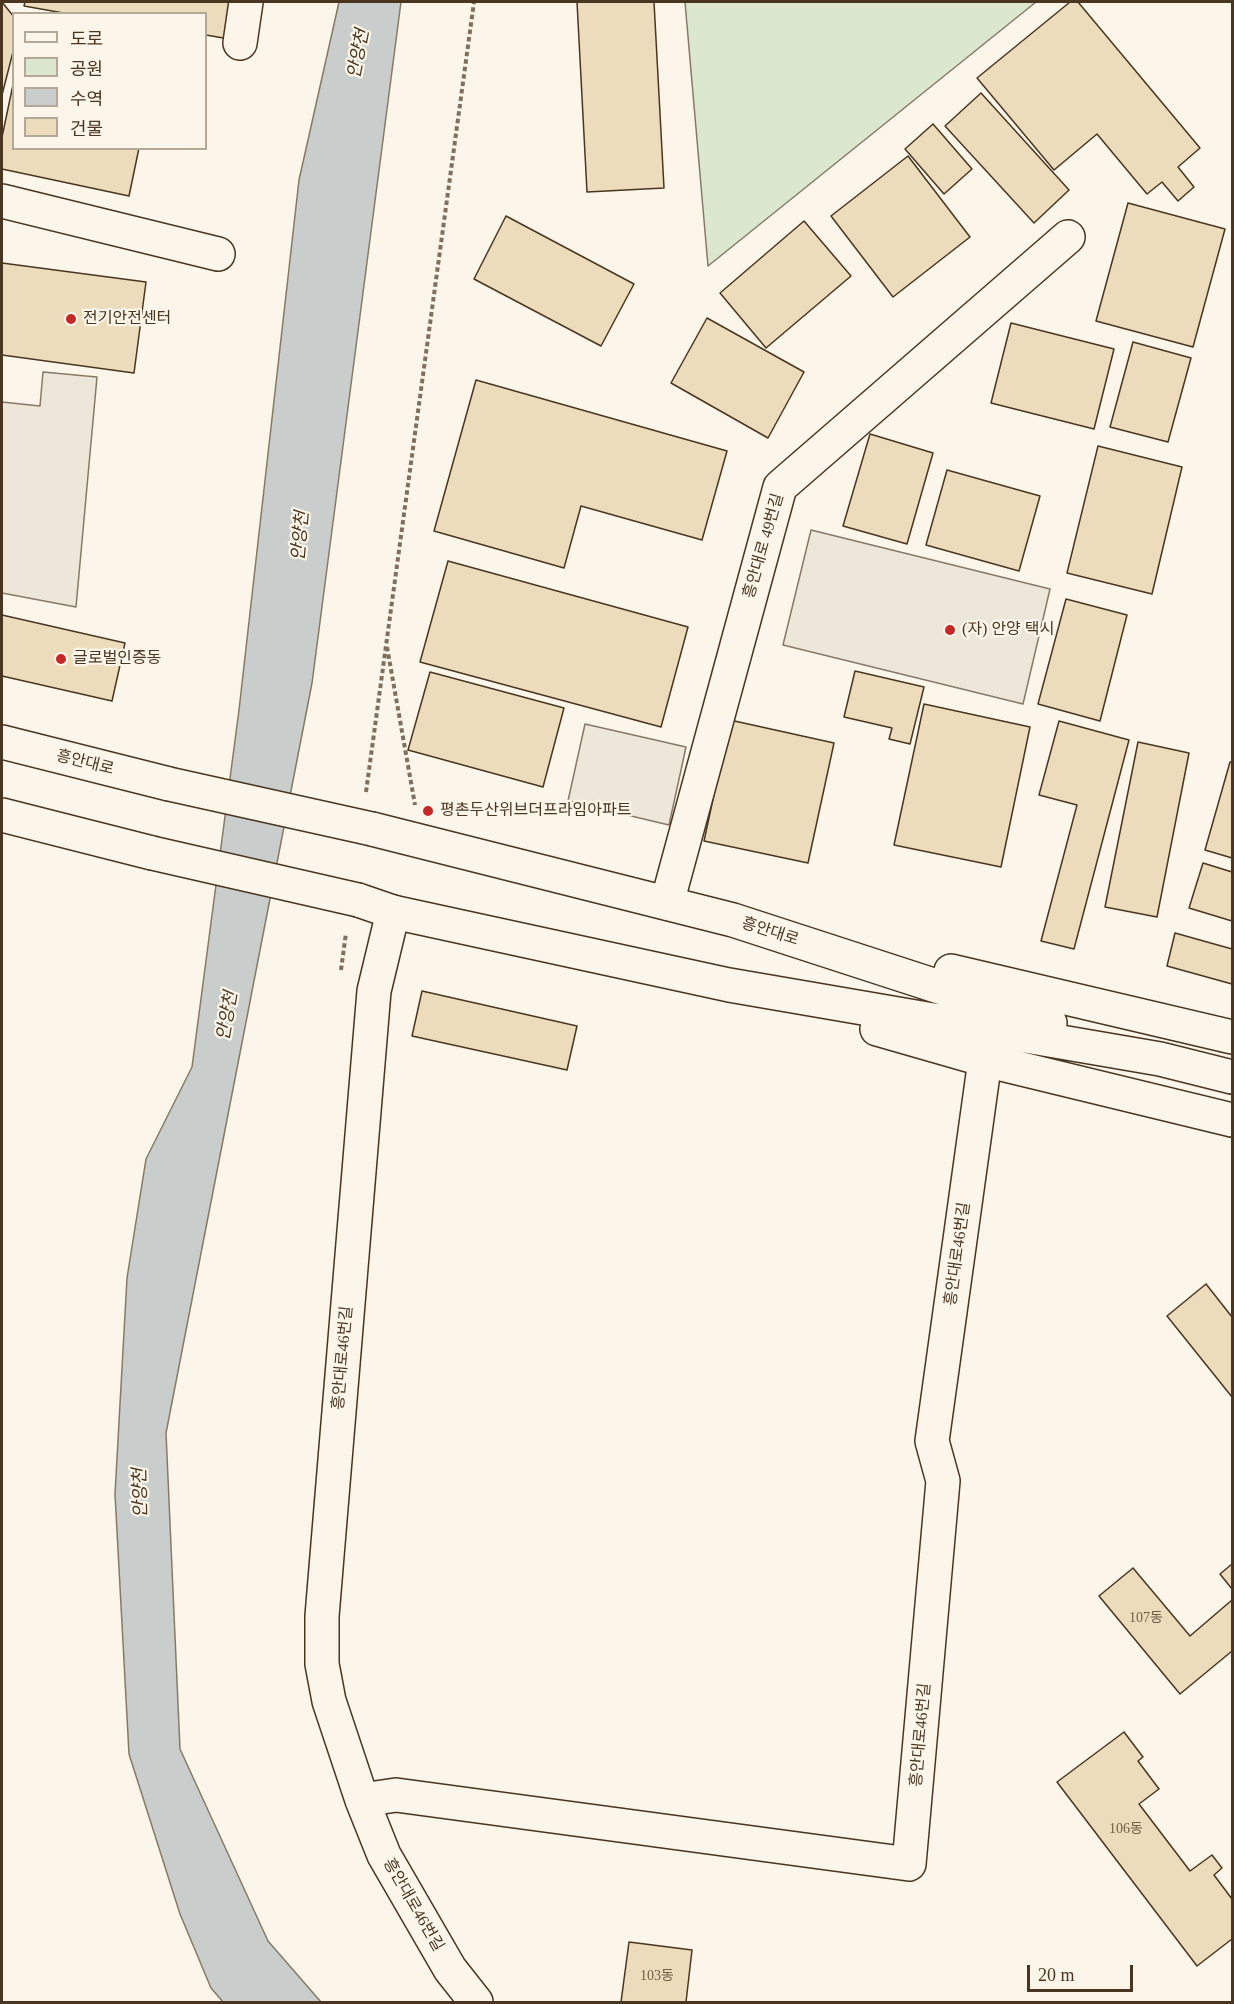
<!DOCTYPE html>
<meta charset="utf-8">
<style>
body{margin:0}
#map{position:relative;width:1234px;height:2004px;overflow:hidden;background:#fbf6e9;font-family:"Times New Roman","Noto Sans KR",serif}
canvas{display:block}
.frame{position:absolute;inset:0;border:3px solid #4a3520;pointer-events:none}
.legend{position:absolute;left:12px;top:12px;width:195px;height:138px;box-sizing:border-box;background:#fbf6e9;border:2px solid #b4a999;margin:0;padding:8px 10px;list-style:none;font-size:18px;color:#4a3520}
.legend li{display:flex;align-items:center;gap:12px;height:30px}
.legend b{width:30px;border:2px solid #b4a999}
.scale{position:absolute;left:1027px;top:1965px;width:106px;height:27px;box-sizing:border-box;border:3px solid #4a3520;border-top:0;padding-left:8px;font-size:18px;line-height:21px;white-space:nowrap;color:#4a3520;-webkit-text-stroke:4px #fbf6e9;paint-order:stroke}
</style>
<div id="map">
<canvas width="1234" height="2004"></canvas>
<div class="frame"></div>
<ul class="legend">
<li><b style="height:8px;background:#fbf6e9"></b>도로</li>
<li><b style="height:16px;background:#dce7d0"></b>공원</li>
<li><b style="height:16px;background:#c9cecd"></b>수역</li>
<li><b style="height:16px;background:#ecdcbc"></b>건물</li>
</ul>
<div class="scale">20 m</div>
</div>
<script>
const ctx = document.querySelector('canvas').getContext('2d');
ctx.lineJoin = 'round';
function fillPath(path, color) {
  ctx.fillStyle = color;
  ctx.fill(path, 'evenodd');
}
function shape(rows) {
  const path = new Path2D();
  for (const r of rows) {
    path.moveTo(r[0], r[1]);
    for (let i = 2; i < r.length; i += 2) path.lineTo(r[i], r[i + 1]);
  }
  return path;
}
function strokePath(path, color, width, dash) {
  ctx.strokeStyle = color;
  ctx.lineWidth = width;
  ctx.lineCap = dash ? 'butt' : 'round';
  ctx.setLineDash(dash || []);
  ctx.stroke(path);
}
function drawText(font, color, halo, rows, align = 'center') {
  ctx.font = font + ' "Times New Roman","Noto Sans KR",serif';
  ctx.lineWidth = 4.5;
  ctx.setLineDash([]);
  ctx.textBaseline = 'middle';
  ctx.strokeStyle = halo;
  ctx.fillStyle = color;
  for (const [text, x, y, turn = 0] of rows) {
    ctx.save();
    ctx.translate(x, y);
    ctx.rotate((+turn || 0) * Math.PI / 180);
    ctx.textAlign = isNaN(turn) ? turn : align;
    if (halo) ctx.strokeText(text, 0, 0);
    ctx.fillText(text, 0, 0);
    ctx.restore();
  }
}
const green = shape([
 [685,2,1036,2,708,266,685,2]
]);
const parking = shape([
 [43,372,97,377,76,607,2,593,2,402,40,406,43,372],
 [811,530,1050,589,1023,704,783,645,811,530],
 [585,724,686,747,669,825,568,801,585,724]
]);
const water = shape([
 [339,2,401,2,312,683,166,1433,180,1749,268,1941,321,2002,223,2002,211,1988,180,1914,129,1754,115,1494,127,1278,146,1159,192,1067,239,710,299,180,339,2]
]);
const building = shape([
 [2,2,14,17,14,48,2,95,2,2],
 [25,2,234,2,229,39,206,35,206,14,69,14,24,6,25,2],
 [577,2,654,2,664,188,587,192,577,2],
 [1070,2,1078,2,1200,148,1178,167,1194,187,1178,201,1162,182,1147,194,1097,134,1054,170,977,78,1070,2],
 [14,80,14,148,139,148,129,196,2,169,2,137,14,80],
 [981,93,1069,190,1034,223,945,126,981,93],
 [933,124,972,169,944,194,905,149,933,124],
 [908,156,970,237,893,297,831,216,908,156],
 [1128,203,1225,229,1193,347,1096,321,1128,203],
 [506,216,634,284,601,346,474,279,506,216],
 [804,221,851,276,766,348,720,293,804,221],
 [2,263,146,282,134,373,2,355,2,263],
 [707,318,804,372,768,438,671,383,707,318],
 [1011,323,1114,349,1094,429,991,403,1011,323],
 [1133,342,1191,358,1168,442,1110,427,1133,342],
 [476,380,727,451,702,540,581,506,564,568,434,531,476,380],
 [870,434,933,453,907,544,843,526,870,434],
 [1098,446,1182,467,1152,594,1067,573,1098,446],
 [947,470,1040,496,1019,571,926,545,947,470],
 [448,561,688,627,661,727,420,662,448,561],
 [1066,599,1127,615,1100,721,1038,704,1066,599],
 [2,615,125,643,112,701,2,676,2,615],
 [855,671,924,687,910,744,889,739,892,728,844,717,855,671],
 [430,672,564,708,543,787,408,750,430,672],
 [924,704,1030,727,1001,867,894,845,924,704],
 [730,720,834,743,808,863,704,841,730,720],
 [1059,721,1129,740,1074,949,1041,941,1077,805,1039,795,1059,721],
 [1138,742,1189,753,1157,917,1105,907,1138,742],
 [1230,762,1232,762,1232,858,1205,850,1230,762],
 [1203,863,1232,872,1232,921,1189,908,1203,863],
 [1175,933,1232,949,1232,984,1167,966,1175,933],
 [422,991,577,1026,567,1070,412,1036,422,991],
 [1206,1284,1232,1317,1232,1397,1167,1316,1206,1284],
 [1232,1564,1232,1589,1220,1574,1232,1564],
 [1133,1568,1190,1636,1232,1600,1232,1651,1180,1694,1099,1596,1133,1568],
 [1124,1732,1143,1757,1138,1761,1159,1789,1139,1804,1190,1871,1212,1855,1222,1868,1214,1875,1232,1899,1232,1939,1197,1966,1057,1782,1124,1732],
 [629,1942,692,1950,686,2002,621,2002,629,1942]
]);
const path = shape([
 [387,647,415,805],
 [366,792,474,2],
 [341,970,346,933]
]);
const minor = shape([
 [240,43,246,2],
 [2,201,218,254],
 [667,903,780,487,1068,237],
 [393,912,374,991,322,1616,322,1664,329,1701,362,1800,384,1855,450,1969,476,2002],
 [362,1800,396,1795,909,1864,943,1481,932,1441,985,1060]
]);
const major = shape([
 [2,742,169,784],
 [2,815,152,853],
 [372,829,733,920,1050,1023],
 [358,900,393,912,729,985,1160,1059,1232,1077],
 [951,971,1232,1037],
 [877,1029,985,1060,1232,1120]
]);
const majorBridge = shape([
 [169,784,372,829],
 [152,853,358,900]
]);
const markers = [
 [71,319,6,"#c62828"],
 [950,630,6,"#c62828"],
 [61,659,6,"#c62828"],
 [428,811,6,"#c62828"]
];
const numberNames = [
 ["107동",1146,1618],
 ["106동",1126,1829],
 ["103동",657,1976]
];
const poiNames = [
 ["전기안전센터",83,319],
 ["(자) 안양 택시",962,630],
 ["글로벌인증동",73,659],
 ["평촌두산위브더프라임아파트",440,811]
];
const streetNames = [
 ["흥안대로 49번길",764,546,-74],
 ["흥안대로",85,763,14],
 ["흥안대로",770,932,18],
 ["흥안대로46번길",958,1254,-82],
 ["흥안대로46번길",343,1358,-85],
 ["흥안대로46번길",921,1735,-85],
 ["흥안대로46번길",413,1905,60]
];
const waterNames = [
 ["안양천",359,54,-79],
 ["안양천",301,536,-85],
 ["안양천",228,1016,-80],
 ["안양천",141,1493,-91]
];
fillPath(green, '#dce7d0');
strokePath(green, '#887966', 1.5);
fillPath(parking, '#ede7d9');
strokePath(parking, '#887966', 1.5);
fillPath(water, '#c9cecd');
strokePath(water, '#887966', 1.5);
fillPath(building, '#ecdcbc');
strokePath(building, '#4a3520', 1.5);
strokePath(minor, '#4a3520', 36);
strokePath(major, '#4a3520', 36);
strokePath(path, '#7f6f5c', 4, [4.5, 3]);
strokePath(minor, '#fbf6e9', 33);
strokePath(major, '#fbf6e9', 33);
strokePath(majorBridge, '#4a3520', 36, []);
strokePath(majorBridge, '#fbf6e9', 33);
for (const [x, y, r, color] of markers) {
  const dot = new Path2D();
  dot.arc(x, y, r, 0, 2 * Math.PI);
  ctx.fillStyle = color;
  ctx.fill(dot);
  strokePath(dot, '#fbf6e9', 2);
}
drawText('14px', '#725f47', null, numberNames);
drawText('16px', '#4a3520', '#fbf6e9', poiNames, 'left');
drawText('16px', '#4a3520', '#fbf6e9', streetNames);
drawText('italic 18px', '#4a3520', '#fbf6e9', waterNames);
</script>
